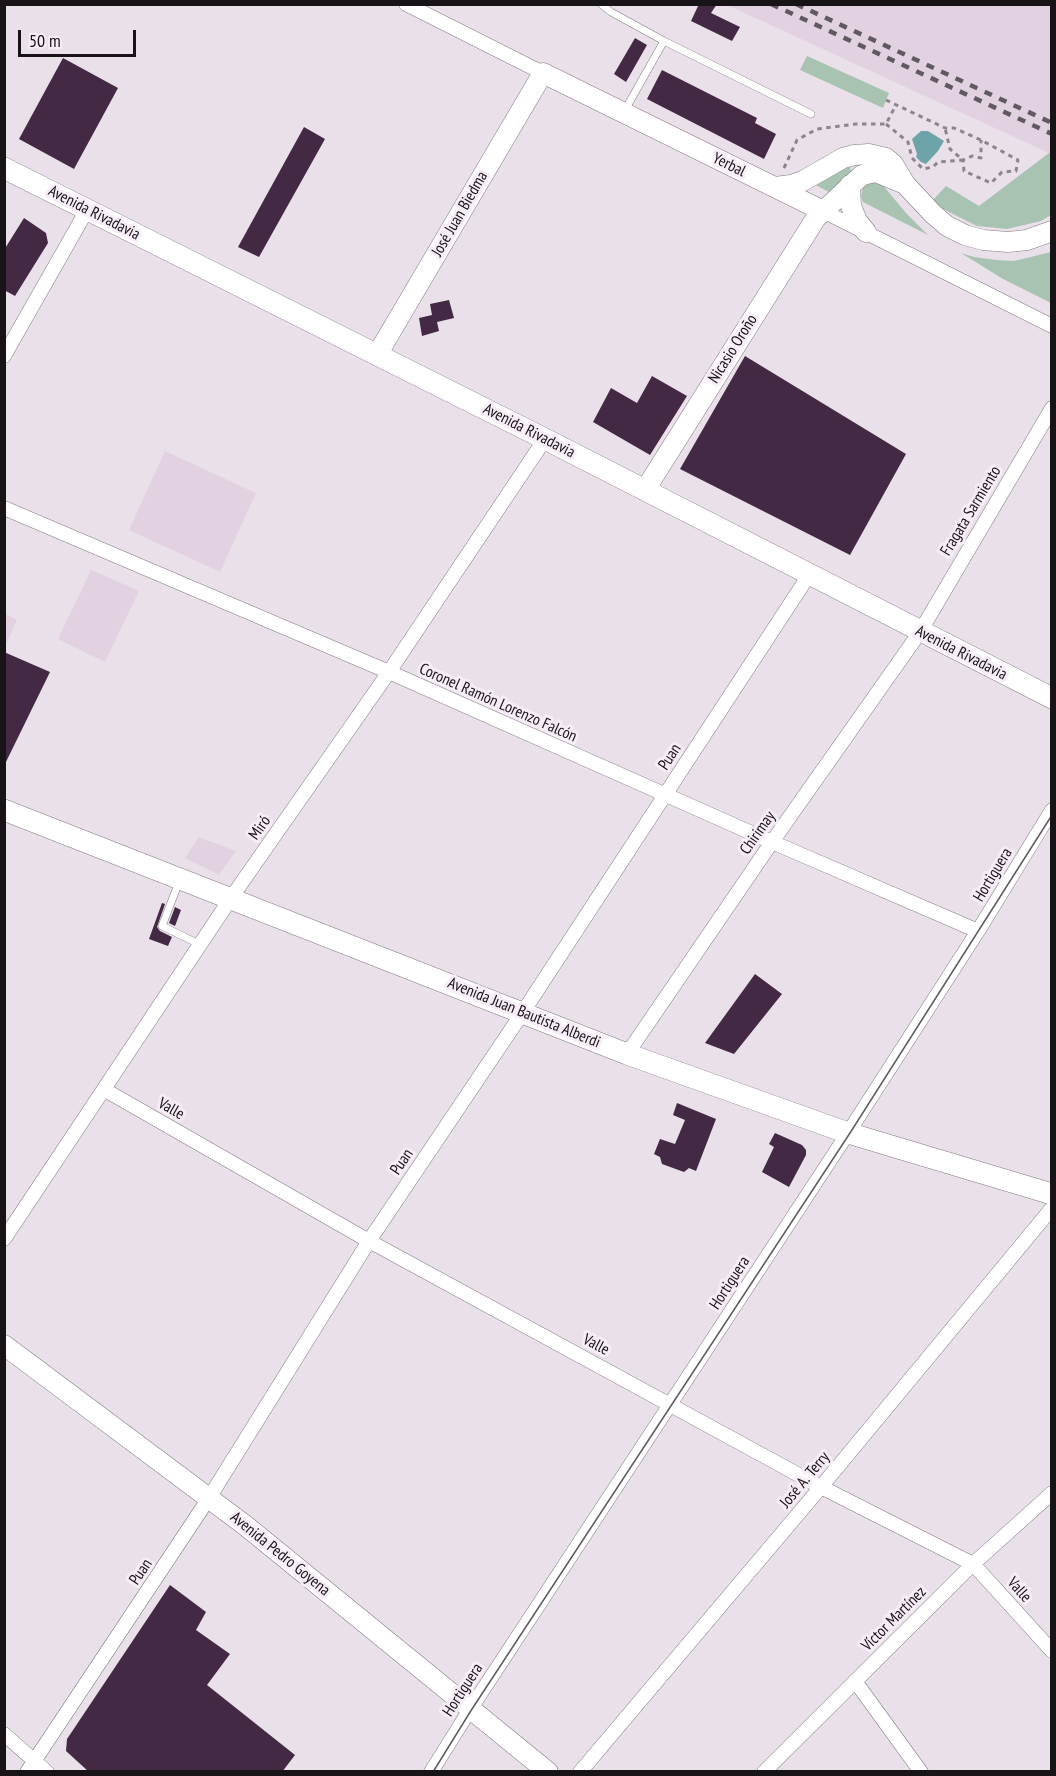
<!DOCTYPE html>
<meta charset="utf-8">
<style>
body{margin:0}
#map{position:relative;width:1056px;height:1776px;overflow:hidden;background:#eae0ea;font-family:"PT Sans Narrow",sans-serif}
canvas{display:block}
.frame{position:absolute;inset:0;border:6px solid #171317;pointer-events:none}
.scale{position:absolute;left:18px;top:30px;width:118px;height:27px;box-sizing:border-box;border:3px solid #171317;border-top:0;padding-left:8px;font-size:18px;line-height:21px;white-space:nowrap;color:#171317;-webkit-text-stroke:4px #f7edf7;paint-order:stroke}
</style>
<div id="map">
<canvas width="1056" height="1776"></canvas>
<div class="frame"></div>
<div class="scale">50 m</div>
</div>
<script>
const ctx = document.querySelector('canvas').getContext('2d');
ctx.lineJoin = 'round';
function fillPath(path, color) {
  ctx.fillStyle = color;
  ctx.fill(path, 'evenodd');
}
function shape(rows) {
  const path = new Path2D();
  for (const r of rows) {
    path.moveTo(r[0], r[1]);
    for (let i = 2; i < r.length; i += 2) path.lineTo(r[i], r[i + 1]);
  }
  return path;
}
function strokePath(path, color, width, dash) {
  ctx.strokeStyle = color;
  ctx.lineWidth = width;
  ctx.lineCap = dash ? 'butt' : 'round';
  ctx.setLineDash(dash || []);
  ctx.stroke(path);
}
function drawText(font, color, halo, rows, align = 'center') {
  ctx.font = font + ' "PT Sans Narrow",sans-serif';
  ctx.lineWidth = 6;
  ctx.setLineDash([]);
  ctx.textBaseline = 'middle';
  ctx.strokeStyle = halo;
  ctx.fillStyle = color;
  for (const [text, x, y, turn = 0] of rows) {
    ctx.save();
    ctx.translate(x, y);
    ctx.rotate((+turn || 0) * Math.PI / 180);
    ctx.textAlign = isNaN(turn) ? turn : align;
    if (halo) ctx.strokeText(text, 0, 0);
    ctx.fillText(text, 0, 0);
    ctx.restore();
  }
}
const built = shape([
 [727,5,1051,5,1051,154,1049,153],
 [165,451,256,493,220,572,129,530],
 [91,570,139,591,105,662,58,639],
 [5,614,17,620,5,647],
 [199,837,236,851,219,875,185,858]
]);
const green = shape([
 [807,56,889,93,883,108,800,70],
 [1049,153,1051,154,1051,215,1041,221,1007,229,977,226,943,209,933,200,946,186,979,206],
 [848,166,850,167,851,172,829,192,808,181],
 [873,181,881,183,906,213,928,235,863,202,861,197,863,187],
 [1051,252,1051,303,1003,279,961,253,974,257,996,260,1014,261]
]);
const water = shape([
 [921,131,928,131,944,141,938,151,926,164,921,162,916,157,917,154,912,139]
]);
const building = shape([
 [699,4,717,4,711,13,740,27,732,41,691,21],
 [635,38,647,45,626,82,614,74],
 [63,58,118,88,74,169,19,139],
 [662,70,757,118,755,123,776,134,764,159,647,99],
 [304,127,325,139,259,257,238,247],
 [24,218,46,233,48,243,15,296,4,290,4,250],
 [449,300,454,318,437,322,439,331,422,336,419,318,432,315,430,304],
 [745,356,906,454,850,555,680,469],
 [652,376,687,396,650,455,593,422,611,388,637,403],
 [4,652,50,672,4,766],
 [162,903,165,904,157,927,160,931,172,937,168,946,149,939],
 [175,907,181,910,175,926,169,923],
 [755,974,782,994,734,1054,705,1043],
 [677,1103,716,1119,696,1171,689,1168,684,1172,662,1164,660,1157,654,1154,660,1139,675,1144,685,1120,673,1115],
 [775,1133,802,1145,806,1150,806,1155,789,1187,762,1172,774,1147,769,1144],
 [170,1585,206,1612,196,1630,230,1654,207,1685,295,1755,282,1772,89,1772,66,1751,67,1739]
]);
const path = shape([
 [886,100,945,128,954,128,981,140,1018,160,1016,171,1002,172,991,183,964,171,963,160,972,156,981,158,981,140],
 [886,124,908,142,912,158,923,169,933,167,938,162,963,160,950,149,945,128],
 [784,168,797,140,817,129,856,124,886,124,896,105]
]);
const lane = shape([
 [601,4,611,12,664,41,625,110],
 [664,41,811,114],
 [179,882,162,926,201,945]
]);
const street = shape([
 [406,4,543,73],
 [823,211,1052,326],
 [4,356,87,210],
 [4,508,389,672,772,842,978,931],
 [627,1054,772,842,920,632,1052,408],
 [105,1090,369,1241,821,1487,973,1564,1052,1651],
 [4,1239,231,898,389,672,545,439],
 [855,1681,921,1772],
 [4,1734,47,1772],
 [27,1772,209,1498,369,1241,523,1012,809,575],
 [431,1772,471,1708,848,1133,978,931,1052,810],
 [580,1772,821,1487,1052,1208],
 [764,1772,973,1564,1052,1493]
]);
const secondary = shape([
 [850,185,851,206,857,221,866,232],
 [775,187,791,185,803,181,843,158,854,155,869,154,886,158,893,164,905,184,933,214,947,226,965,235,983,240,1008,242,1027,240,1052,231],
 [377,355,543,73,823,211],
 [645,490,816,218,862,175,876,172,905,184],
 [4,1345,246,1526,548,1772]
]);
const primary = shape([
 [4,168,545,439,1052,698],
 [4,810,627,1054,848,1133,1052,1194]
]);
const tram = shape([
 [433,1772,472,1709,850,1133,1052,815]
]);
const rail = shape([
 [771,4,1052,134],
 [796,4,1052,123]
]);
const streetNames = [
 ["Yerbal",729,165,26],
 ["Avenida Rivadavia",94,213,27],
 ["José Juan Biedma",460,214,-60],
 ["Nicasio Oroño",733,349,-58],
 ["Avenida Rivadavia",529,431,27],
 ["Fragata Sarmiento",971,511,-59],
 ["Avenida Rivadavia",961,653,27],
 ["Coronel Ramón Lorenzo Falcón",498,703,24],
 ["Puan",670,757,-57],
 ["Miró",260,828,-55],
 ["Chirimay",758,833,-55],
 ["Hortiguera",993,875,-59],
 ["Avenida Juan Bautista Alberdi",524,1013,22],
 ["Valle",171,1109,30],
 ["Puan",402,1162,-56],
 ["Hortiguera",730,1283,-57],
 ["Valle",596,1345,28],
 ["José A. Terry",805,1480,-50],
 ["Avenida Pedro Goyena",280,1554,39],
 ["Puan",141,1572,-56],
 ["Valle",1019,1590,48],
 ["Víctor Martínez",894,1619,-45],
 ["Hortiguera",463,1690,-57]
];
fillPath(built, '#e2d2e1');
fillPath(green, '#a8c3b2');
fillPath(water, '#6ca4a9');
fillPath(building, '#442944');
strokePath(lane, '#827982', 8);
strokePath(street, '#827982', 15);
strokePath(secondary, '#827982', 21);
strokePath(primary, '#827982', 22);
strokePath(path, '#8c858c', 3, [4.5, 4.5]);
strokePath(lane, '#fff', 7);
strokePath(street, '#fff', 14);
strokePath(secondary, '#fff', 20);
strokePath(primary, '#fff', 21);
strokePath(tram, '#605a60', 1.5);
strokePath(rail, '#605a60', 4.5, [8, 8]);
drawText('16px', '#171317', '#f7edf7', streetNames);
</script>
